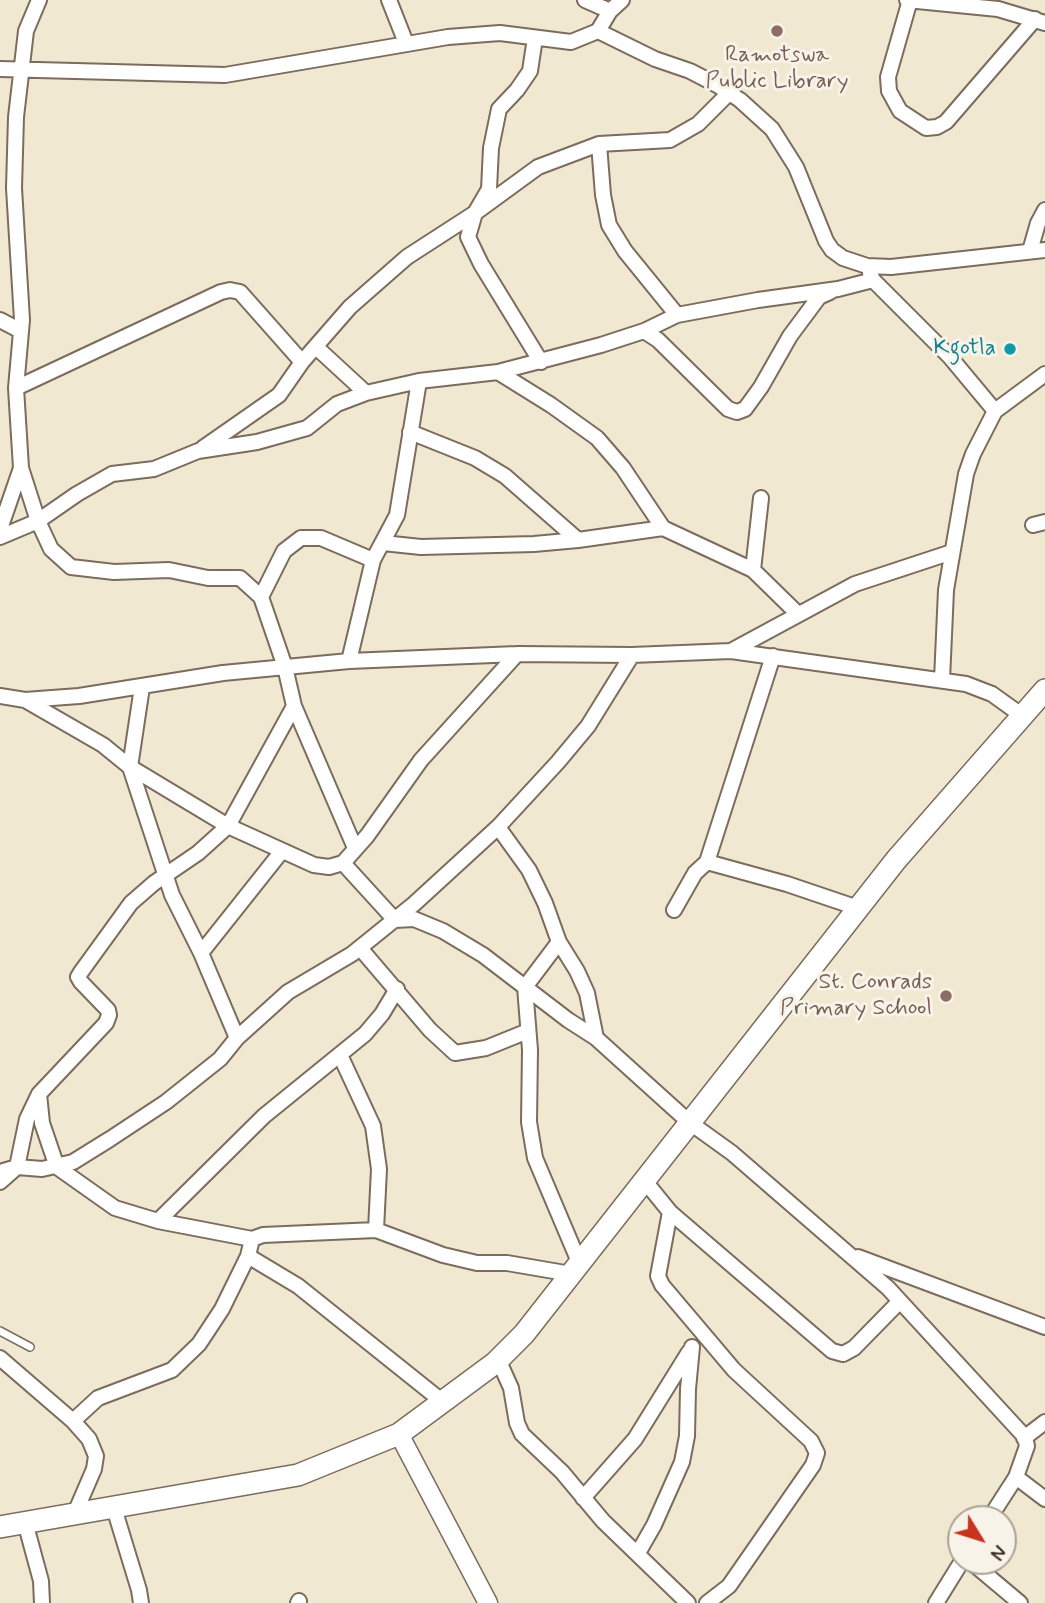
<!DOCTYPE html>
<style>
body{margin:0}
#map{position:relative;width:1045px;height:1603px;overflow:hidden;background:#f1e8d1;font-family:Mynerve,sans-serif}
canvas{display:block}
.north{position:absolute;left:947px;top:1505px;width:70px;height:70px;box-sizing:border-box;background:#f7f3e8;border:2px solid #aca397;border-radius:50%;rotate:128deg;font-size:19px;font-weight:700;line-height:28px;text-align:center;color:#3b2a1e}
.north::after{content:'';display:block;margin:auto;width:24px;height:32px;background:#c8321e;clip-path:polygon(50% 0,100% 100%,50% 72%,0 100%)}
</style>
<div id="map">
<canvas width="1045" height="1603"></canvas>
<div class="north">N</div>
</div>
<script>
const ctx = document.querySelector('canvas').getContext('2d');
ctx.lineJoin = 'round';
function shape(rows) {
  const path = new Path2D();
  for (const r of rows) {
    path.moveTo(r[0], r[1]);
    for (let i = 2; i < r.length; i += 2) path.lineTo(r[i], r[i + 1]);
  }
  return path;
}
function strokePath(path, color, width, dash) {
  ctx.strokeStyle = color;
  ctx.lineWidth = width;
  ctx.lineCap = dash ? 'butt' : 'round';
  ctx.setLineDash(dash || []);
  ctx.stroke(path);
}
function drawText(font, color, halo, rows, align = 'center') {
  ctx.font = font + ' Mynerve,sans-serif';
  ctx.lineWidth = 6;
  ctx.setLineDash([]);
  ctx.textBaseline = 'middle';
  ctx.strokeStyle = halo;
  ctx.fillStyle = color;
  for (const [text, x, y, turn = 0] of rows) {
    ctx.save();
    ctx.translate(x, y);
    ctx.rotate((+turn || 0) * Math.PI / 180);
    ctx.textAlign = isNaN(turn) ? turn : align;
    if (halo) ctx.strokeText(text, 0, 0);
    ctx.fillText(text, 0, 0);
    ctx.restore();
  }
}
const service = shape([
 [0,1331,30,1347]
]);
const minor = shape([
 [389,0,406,43],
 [585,0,610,11],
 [907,0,998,9,1045,23],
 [910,0,888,77,889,91,900,111,926,128,937,127,946,122,1035,19],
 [598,31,610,11,622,0],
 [535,38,530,71,517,90,499,109,491,148,489,189,475,213,468,237,481,264,541,362],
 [0,69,225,75,448,37,500,33,571,42,598,31,655,59,690,71,717,85,740,100,772,129,796,167,826,241,832,250,843,258,867,266,891,267,1045,250],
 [599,144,603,195,609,225,625,251,677,315],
 [1030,251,1038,223,1045,210],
 [870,273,873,280,950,357,995,411,973,454,966,474,946,590,942,680],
 [0,320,21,331],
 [644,331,658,340,728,409,737,412,745,409,761,387,790,336,819,297,830,292],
 [316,347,366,393],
 [498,372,551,405,597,438,623,468,663,528],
 [16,388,221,292,230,290,240,292,302,362],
 [995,411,1045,374],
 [410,432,475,458,505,476,578,540],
 [203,448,279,395,302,362,350,307,407,257,475,213,538,167,599,144,670,140,698,124,729,93],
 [21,468,38,521,51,549,71,567,114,572,169,570,208,578,240,578,261,597,285,667,294,706,355,848],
 [1033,525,1045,522],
 [0,529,21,468,16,388,22,320,14,188,16,117,26,31,39,0],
 [0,537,38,521,77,494,112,474,154,469,198,451,257,442,307,428,337,404,366,393,419,381,498,372,601,345,644,331,677,315,758,300,838,289,873,280],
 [383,543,421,547,534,544,578,540,663,528,753,570,798,614],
 [753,570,761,498],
 [261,597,284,551,301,538,321,538,373,560],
 [731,651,855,584,952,552],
 [773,656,707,862,787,884,858,908],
 [349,661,373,560,397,515,419,381],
 [142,687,130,767,172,895,201,953,237,1038],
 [0,696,25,700,79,696,223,673,349,661,517,654,632,655,731,651,966,684,992,694,1024,717],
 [25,700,103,745,130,767,228,826,314,865,329,867,343,863,367,836,421,760,517,654],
 [343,863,395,920,414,919,443,931,483,955,568,1020,596,1038,587,993,577,971,559,942,545,903,529,870,498,827],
 [674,910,695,873,707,862],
 [559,942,525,987,530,1050,529,1122,535,1158,579,1262],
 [360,948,430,1030,455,1053,486,1048,528,1031],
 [201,953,282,851],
 [596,1038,689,1122,732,1153,888,1288,1025,1437,1027,1446,1016,1477,989,1519],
 [340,1055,373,1126,379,1169,376,1230],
 [39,1094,42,1123,57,1167,115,1208,158,1221,252,1239,263,1235,376,1230,443,1255,477,1263,507,1263,571,1274],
 [0,1172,17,1167,42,1169,73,1162,110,1139,166,1102,220,1059,237,1038,288,992,352,954,414,904,498,827,558,762,588,726,632,655],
 [644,1180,670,1212,832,1351,843,1354,854,1348,900,1301],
 [0,1182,17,1167,27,1119,39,1094,106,1023,109,1015,108,1010,81,982,78,977,81,972,131,903,154,883,198,853,228,826,294,706],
 [670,1212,658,1276,662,1285,734,1370,811,1441,817,1453,813,1465,729,1586,707,1603],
 [158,1221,264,1116,365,1034,382,1014,397,989],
 [248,1256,298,1286,443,1402],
 [858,1257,1045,1327],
 [0,1358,73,1421,89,1439,96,1456,94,1469,75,1513],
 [495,1363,502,1368,511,1388,517,1423,522,1434,562,1472,603,1521,688,1603],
 [73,1421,98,1398,172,1370,199,1344,222,1309,248,1256,252,1239],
 [1024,1438,1045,1422],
 [1016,1477,1045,1499],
 [583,1498,635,1439,689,1352],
 [114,1508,139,1590,141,1603],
 [25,1522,41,1581,42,1603],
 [638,1553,654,1525,682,1462,687,1436,688,1389,692,1347],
 [970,1561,1020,1603],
 [298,1603,299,1601],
 [936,1603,962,1561]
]);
const tertiary = shape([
 [399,1434,488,1603]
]);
const secondary = shape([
 [0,1527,298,1475,399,1434,495,1363,524,1334,896,860,1045,690]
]);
const markers = [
 [777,31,7,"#8d6e63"],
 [1010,349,7,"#0f9aa8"],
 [946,996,7,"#8d6e63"]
];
const educationNames = [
 ["Ramotswa",777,56],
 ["Public Library",777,82],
 ["St. Conrads",932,983,"right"],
 ["Primary School",932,1009,"right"]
];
const cultureNames = [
 ["Kgotla",996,349]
];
strokePath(service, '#7b6c5d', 10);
strokePath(minor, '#7b6c5d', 18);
strokePath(tertiary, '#7b6c5d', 21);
strokePath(secondary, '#7b6c5d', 24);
strokePath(service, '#fff', 7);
strokePath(minor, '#fff', 14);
strokePath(tertiary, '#fff', 18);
strokePath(secondary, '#fff', 21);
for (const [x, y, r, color] of markers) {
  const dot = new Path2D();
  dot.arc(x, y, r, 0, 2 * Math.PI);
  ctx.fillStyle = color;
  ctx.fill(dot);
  strokePath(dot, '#f7f3e8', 2.5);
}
drawText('23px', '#785e54', '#f7f3e8', educationNames);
drawText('23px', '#0d838f', '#f7f3e8', cultureNames, 'right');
</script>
